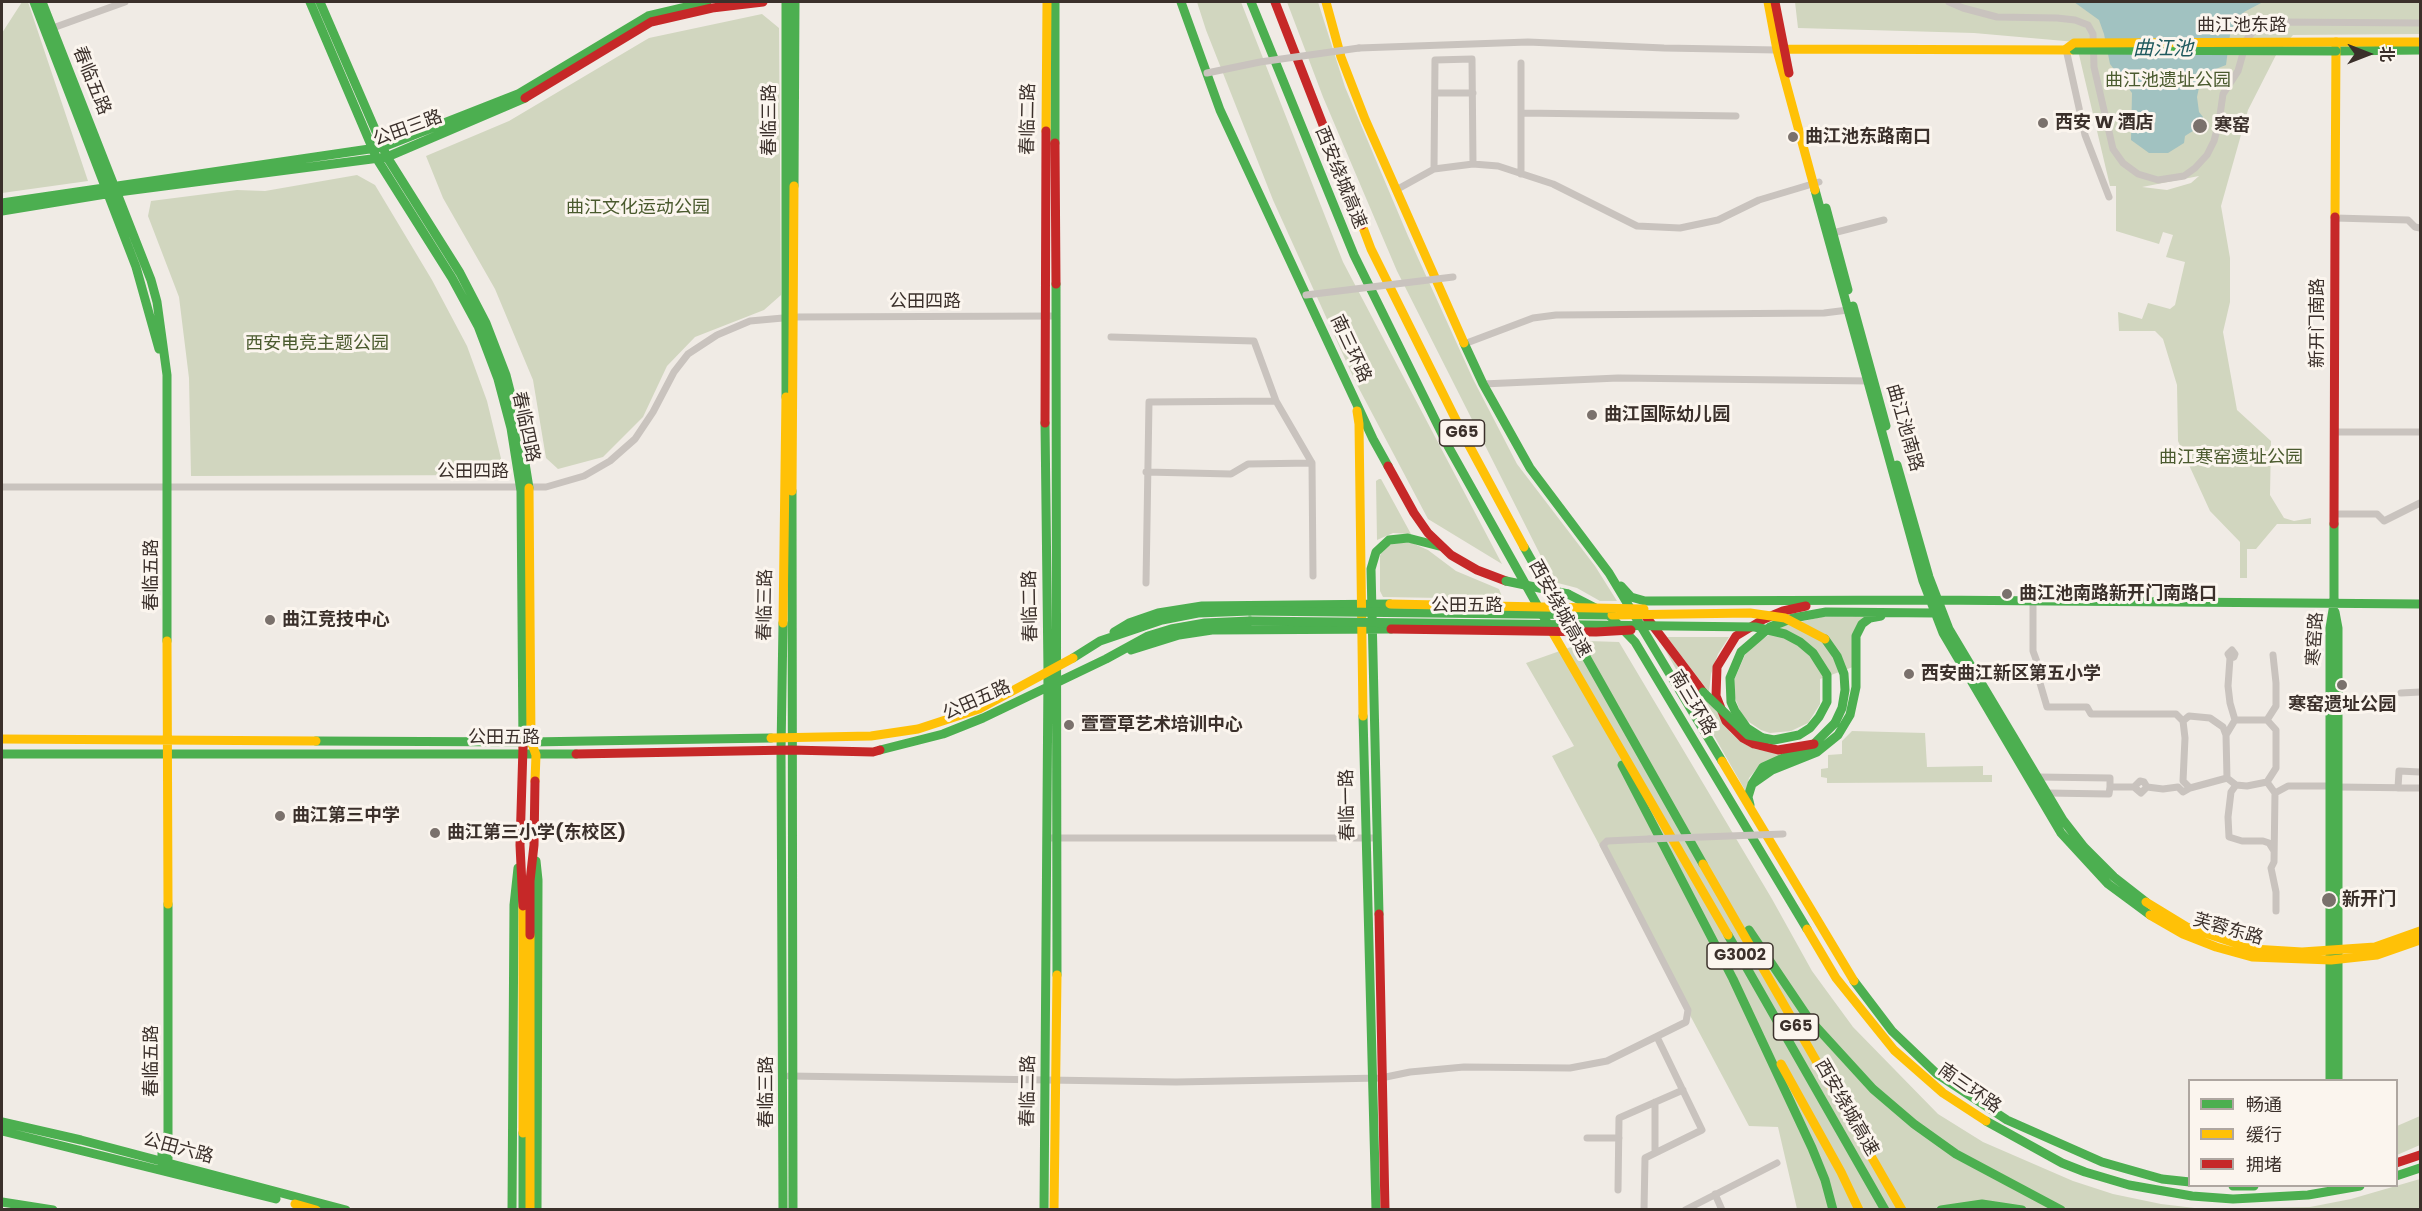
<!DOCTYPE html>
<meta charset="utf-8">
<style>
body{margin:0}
#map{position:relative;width:2422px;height:1211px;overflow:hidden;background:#f0ebe5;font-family:Poppins,"Noto Sans SC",sans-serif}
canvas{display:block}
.frame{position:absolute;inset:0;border:3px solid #3b302b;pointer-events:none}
.legend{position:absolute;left:2188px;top:1079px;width:210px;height:108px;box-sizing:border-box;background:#fbf5ee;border:2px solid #aea6a0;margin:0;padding:8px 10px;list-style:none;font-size:18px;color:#3b302b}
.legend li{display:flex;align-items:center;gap:12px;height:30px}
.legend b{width:30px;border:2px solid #aea6a0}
.north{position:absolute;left:2338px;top:24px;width:60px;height:60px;-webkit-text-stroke:4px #fbf5ee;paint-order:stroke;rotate:90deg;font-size:16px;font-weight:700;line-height:24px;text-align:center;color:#3b302b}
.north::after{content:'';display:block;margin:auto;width:21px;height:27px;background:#3b302b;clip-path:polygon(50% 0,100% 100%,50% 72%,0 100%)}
</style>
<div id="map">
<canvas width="2422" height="1211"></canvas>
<div class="frame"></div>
<ul class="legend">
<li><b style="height:8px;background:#4caf50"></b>畅通</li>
<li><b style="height:8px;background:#ffc107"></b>缓行</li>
<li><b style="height:8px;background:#c62828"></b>拥堵</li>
</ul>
<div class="north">北</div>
</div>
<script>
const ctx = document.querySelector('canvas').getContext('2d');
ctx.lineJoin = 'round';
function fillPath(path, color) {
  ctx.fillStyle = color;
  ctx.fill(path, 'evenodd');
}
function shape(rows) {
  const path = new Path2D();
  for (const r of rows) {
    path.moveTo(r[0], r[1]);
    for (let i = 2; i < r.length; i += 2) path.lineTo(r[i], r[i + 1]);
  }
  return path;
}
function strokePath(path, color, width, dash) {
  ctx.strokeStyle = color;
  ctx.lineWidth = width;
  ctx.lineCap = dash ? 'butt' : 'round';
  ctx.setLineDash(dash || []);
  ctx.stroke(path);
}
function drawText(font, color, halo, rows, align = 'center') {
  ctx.font = font + ' Poppins,"Noto Sans SC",sans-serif';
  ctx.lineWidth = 6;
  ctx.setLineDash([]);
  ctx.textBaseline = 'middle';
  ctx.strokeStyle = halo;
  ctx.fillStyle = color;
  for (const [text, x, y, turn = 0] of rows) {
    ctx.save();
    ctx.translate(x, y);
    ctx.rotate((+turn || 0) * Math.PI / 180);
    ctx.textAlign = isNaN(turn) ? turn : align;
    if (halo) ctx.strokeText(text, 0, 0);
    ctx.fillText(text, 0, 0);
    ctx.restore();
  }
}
const green = shape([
 [22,2,28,2,88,181,2,193,2,33],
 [1197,2,1241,2,1343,262,1502,564,1428,519,1355,381,1273,200,1206,30],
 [1287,2,1318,2,1345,87,1408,236,1473,379,1517,464,1595,566,1617,601,1600,601,1577,588,1554,582,1397,271,1323,97],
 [1795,2,2420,2,2420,34,2293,35,2276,55,2248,110,2221,206,2230,258,2230,302,2223,332,2237,410,2271,441,2270,495,2284,518,2294,521,2311,518,2311,524,2277,524,2256,549,2247,549,2247,578,2240,578,2240,542,2210,511,2178,441,2177,385,2163,339,2155,331,2119,331,2118,312,2142,319,2148,303,2170,309,2175,305,2185,262,2166,257,2173,235,2163,232,2159,244,2116,231,2116,186,2110,186,2076,42,1974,33,1798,28],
 [2199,176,2191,183,2167,190,2142,187],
 [762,14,779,28,781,295,764,310,695,337,667,366,643,417,603,457,558,469,546,458,533,380,495,289,443,198,426,156,509,121,649,38],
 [357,175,375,185,432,280,467,346,487,401,505,475,191,476,189,378,179,297,148,216,151,201,237,190,265,191],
 [1379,479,1381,479,1411,534,1393,533,1377,540,1376,481],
 [1396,542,1412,543,1428,550,1456,571,1499,589,1503,599,1383,597,1380,591,1380,556,1383,548],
 [1856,616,1864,617,1853,667,1820,679,1820,704,1808,723,1791,731,1770,733,1761,730,1743,718,1735,698,1735,678,1745,655,1755,644,1783,626,1821,617],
 [1667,637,1729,637,1718,654,1711,674,1709,692],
 [1588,641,1619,642,1772,899,1812,971,1853,1027,1938,1114,1983,1142,2073,1181,2113,1194,2161,1204,2203,1209,2310,1207,2351,1199,2420,1179,2420,1209,1797,1209,1778,1127,1749,1126,1552,756,1574,746,1526,663],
 [1660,641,1716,709,1730,732,1741,742,1755,749,1781,754,1758,767,1749,778,1746,792],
 [1852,731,1925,733,1927,767,1983,766,1983,775,1992,775,1992,782,1827,783,1827,778,1821,777,1821,769,1828,768,1828,755,1842,754,1842,741],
 [2420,1116,2420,1145,2397,1155,2397,1126]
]);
const water = shape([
 [2074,2,2263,2,2244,12,2235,21,2230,35,2226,65,2208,72,2200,83,2197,97,2199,112,2203,117,2202,122,2196,129,2185,136,2184,143,2168,153,2149,153,2131,140,2132,93,2110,64,2104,34,2099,20]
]);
const street = shape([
 [1949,2,1963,8,1997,17,2057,18,2075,20,2088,25,2093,34,2094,67,2113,149,2123,163,2138,174,2158,180,2184,176,2195,168,2207,155,2214,141,2219,122,2223,94,2238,71,2247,39,2256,28,2266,24,2281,22,2420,23],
 [50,29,125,2],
 [1359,48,1528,42,1664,48,1777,50],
 [2066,49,2085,135,2109,197],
 [1521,63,1521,174],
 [1435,93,1473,93],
 [1522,113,1736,116],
 [1434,169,1435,60,1472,59,1473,164],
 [1396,190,1434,169,1473,164,1498,166,1553,184,1637,226,1680,228,1718,220,1759,200,1819,182],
 [2335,218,2408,220,2415,227,2420,228],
 [1833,233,1884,220],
 [1111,337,1254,341,1276,401,1312,463,1313,576],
 [1464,344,1533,318,1556,315,1824,313,1848,310],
 [1483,384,1618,378,1871,381],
 [2335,432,2420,432],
 [1146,472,1231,474,1248,464,1312,463],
 [2,487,546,487,584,476,610,461,635,439,653,412,674,372,688,354,717,335,750,321,794,317,1055,316],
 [2334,514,2377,514,2384,521,2420,503],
 [1146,583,1149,402,1276,401],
 [2033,601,2033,651,2041,673,2040,683,2047,707,2087,707,2091,714,2176,714,2183,721],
 [2230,658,2228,654,2232,650,2235,654,2234,657,2230,658,2228,686,2230,703,2235,720],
 [2401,693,2420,692],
 [2267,720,2276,706,2276,683,2273,655],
 [2038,777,2110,778,2110,787],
 [2227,778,2226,735,2235,720,2267,720,2276,730,2276,768,2267,782],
 [2236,785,2231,792,2228,817,2229,837,2242,841,2263,841,2269,843,2274,851],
 [2134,787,2140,781,2144,782,2147,787],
 [2338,787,2420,788],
 [2190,788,2183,781,2185,738,2183,721,2189,716,2210,718,2223,727,2226,735],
 [2398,788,2399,771,2420,772],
 [2047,793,2109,794,2110,787,2134,787,2141,793,2147,787,2163,789,2178,787,2183,792,2190,788,2227,778,2236,785,2247,786,2267,782,2275,793,2288,786,2331,786],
 [2275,793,2274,862,2271,868,2276,892,2276,911],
 [1047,838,1376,838],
 [789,1076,1176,1082,1381,1078,1410,1072,1464,1067,1570,1068,1607,1061,1686,1022,1688,1010,1603,845,1607,841,1649,839],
 [1587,1138,1619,1138],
 [1655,1153,1655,1102],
 [1618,1190,1619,1118,1683,1090],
 [1715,1194,1722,1210],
 [1644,1210,1645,1158,1702,1130,1657,1037],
 [1685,1210,1777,1163]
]);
const fast = shape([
 [34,2,136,267,159,349],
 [42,2,151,280,157,302,167,375,167,641],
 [310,2,377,159,452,278,478,326,498,379,511,428,521,491,523,747],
 [320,2,387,157,460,273,486,323,506,375,519,426,529,488],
 [1055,2,1055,143],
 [1181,2,1220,110,1373,439,1388,466],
 [1251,2,1354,255,1448,446,1550,628],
 [2336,51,2420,50],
 [794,186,795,2],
 [1815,190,1923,581,1943,633,2061,833,2108,884,2150,915],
 [2,203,383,147,518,94,648,16,707,2],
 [1826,208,1848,290],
 [2,211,118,192,387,157,525,98],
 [1056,284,1057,975],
 [1853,306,1886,426],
 [1464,343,1483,384,1530,468,1609,573,1722,761],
 [786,397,786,2],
 [1897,465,1929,577,1949,629,2063,820,2084,847,2114,877,2146,902],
 [792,491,793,1210],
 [1524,547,1703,864],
 [1621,586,1631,597,1645,601,1930,600,2420,604],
 [1568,594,1609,615,1635,642,1807,929],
 [2335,612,2338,628,2338,1080],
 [783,623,781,751,783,1210],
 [1114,632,1129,623,1158,613,1202,606,1390,604],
 [1131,650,1179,635,1212,630,1391,629],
 [1073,658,1100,641,1162,620,1198,613,1250,611],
 [1363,716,1376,1210],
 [1761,737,1747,728,1735,711,1731,702,1730,678,1741,652,1770,627,1793,618,1826,612,1934,613,1936,609],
 [316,741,530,742,771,738],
 [880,750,943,734,983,718,1106,659,1148,636,1171,629,1205,623,1250,621],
 [2,754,576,754],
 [1622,765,1733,979,1812,1148,1825,1180,1833,1210],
 [1752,784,1772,770,1817,752,1838,735,1850,715,1856,687,1856,636,1862,624,1870,618,1881,616],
 [1750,805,1748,797,1752,784,1763,767,1814,744,1835,723],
 [536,861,538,880,537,1210],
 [168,904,168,1171],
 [1379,914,1371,569,1376,552,1389,540,1408,538,1439,546],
 [1749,930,1809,1019,1873,1089,1914,1124,1956,1154,2061,1210],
 [1728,935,1885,1210],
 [1854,981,1892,1031,1937,1074,2007,1120,2102,1162,2162,1179,2190,1182],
 [2330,1080,2330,628,2334,604,2334,524],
 [1986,1121,2062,1163,2085,1172,2129,1185,2192,1196,2233,1199,2308,1195,2360,1186],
 [2,1122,81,1140,346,1210],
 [2,1131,276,1199],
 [523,1133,523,1210],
 [162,1152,162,1169],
 [2396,1176,2420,1168],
 [2233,1186,2254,1186],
 [2,1202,53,1210],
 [512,1210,514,905,518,868],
 [1044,1210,1048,672,1045,423],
 [1941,1210,1982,1204,2022,1210]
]);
const slow = shape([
 [1326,2,1341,57,1365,119,1464,343],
 [1768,2,1777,50,1815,190],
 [1780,49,2072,50],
 [1046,131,1047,2],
 [2335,217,2336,42,2420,42],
 [1362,225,1371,249,1464,436,1524,547],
 [1357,411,1359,424,1363,716],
 [529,488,531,741,536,755,535,781],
 [792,491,794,186],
 [783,623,786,397],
 [1550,628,1728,935],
 [167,641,168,904],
 [771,738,871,736,918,729,979,709,1073,658],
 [2,739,316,741],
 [1722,761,1854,981],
 [1703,864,1902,1210],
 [2146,902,2187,927,2253,949,2302,952,2375,947,2420,931],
 [523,906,523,1133],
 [2150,915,2183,934,2216,947,2252,957,2331,960,2377,955,2420,940],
 [1807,929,1836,978,1894,1050,1943,1093,1986,1121],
 [530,935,530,1210],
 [1781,1064,1841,1172,1859,1210],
 [295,1204,316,1210],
 [1054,1210,1057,975]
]);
const jam = shape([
 [1275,2,1362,225],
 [1775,2,1789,73],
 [525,98,651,22,712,8,763,2],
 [1055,143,1056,284],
 [1045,423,1046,131],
 [1388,466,1414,513,1428,533,1451,555,1477,570,1506,581],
 [2334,524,2335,217],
 [1806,606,1783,611,1764,619,1736,636,1717,667,1716,696,1726,721,1743,738,1754,744,1778,750,1814,744],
 [1641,610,1703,692],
 [523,747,520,845,523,906],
 [576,754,791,750,873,752,880,750],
 [1379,914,1385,1210],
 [530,935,530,881,534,845,535,781],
 [2396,1163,2420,1155]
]);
const streetBridge = shape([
 [1207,73,1260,62,1359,48],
 [1306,295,1453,277],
 [1649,839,1783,834]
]);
const fastBridge = shape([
 [2074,50,2336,51],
 [1506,581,1568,594],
 [1250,611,1612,615],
 [1250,621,1755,627,1785,634,1800,642,1813,653,1827,675,1827,702,1819,717,1810,728,1799,735,1774,740,1748,735,1703,692],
 [1825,639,1837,656,1844,674,1845,690,1842,708,1835,723]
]);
const slowBridge = shape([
 [2066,49,2074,43,2336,42],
 [1390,604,1644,609],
 [1612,615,1750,613,1785,618,1825,639]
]);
const jamBridge = shape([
 [1391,629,1596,632,1631,630]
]);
const markers = [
 [2043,123,6,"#7a716c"],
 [2200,126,8,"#7a716c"],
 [1793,137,6,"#7a716c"],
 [1592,415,6,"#7a716c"],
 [2007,594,6,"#7a716c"],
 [270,620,6,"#7a716c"],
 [1909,674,6,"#7a716c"],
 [2342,685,6,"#7a716c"],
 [1069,725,6,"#7a716c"],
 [280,816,6,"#7a716c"],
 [435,833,6,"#7a716c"],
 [2329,900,8,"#7a716c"]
];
const shields = [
 [1462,433,45],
 [1740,956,66],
 [1796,1027,45]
];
const shieldNames = [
 ["G65",1462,433],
 ["G3002",1740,956],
 ["G65",1796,1027]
];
const streetNames = [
 ["曲江池东路",2242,26],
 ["春临五路",91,81,68],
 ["春临二路",1029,119,-89],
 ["春临三路",770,120,-90],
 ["公田三路",408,129,-20],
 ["西安绕城高速",1340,178,68],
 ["公田四路",925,302],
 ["新开门南路",2318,323,-90],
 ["南三环路",1350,349,65],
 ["春临四路",525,427,78],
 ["曲江池南路",1904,428,74],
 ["公田四路",473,472],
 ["春临五路",152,575,-90],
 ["春临三路",766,605,-89],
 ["春临二路",1031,606,-91],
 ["公田五路",1467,606],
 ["西安绕城高速",1559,609,61],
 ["寒窑路",2316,639,-87],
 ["公田五路",977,701,-24],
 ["南三环路",1692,703,59],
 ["公田五路",504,738],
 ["春临一路",1348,805,-91],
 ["芙蓉东路",2228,930,16],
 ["春临五路",152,1061,-90],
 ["南三环路",1969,1089,35],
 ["春临二路",1029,1091,-89],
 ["春临三路",767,1092,-90],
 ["西安绕城高速",1846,1108,60],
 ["公田六路",178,1149,15]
];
const parkNames = [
 ["曲江池遗址公园",2168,81],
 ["曲江文化运动公园",638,208],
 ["西安电竞主题公园",317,344],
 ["曲江寒窑遗址公园",2231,458]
];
const poiNames = [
 ["西安 W 酒店",2055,123],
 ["寒窑",2214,126],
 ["曲江池东路南口",1805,137],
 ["曲江国际幼儿园",1604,415],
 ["曲江池南路新开门南路口",2019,594],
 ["曲江竞技中心",282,620],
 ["西安曲江新区第五小学",1921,674],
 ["寒窑遗址公园",2342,705,"center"],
 ["萱萱草艺术培训中心",1081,725],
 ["曲江第三中学",292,816],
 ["曲江第三小学(东校区)",447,833],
 ["新开门",2342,900]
];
const waterNames = [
 ["曲江池",2163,50]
];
fillPath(green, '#d1d6bf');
fillPath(water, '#a1c2c1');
strokePath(street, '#c9c3be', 7);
strokePath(fast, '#4caf50', 9);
strokePath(slow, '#ffc107', 9);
strokePath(jam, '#c62828', 9);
strokePath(streetBridge, '#c9c3be', 7);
strokePath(fastBridge, '#4caf50', 9);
strokePath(slowBridge, '#ffc107', 9);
strokePath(jamBridge, '#c62828', 9);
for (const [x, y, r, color] of markers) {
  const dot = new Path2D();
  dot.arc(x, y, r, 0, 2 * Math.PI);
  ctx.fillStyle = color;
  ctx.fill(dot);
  strokePath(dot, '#fbf5ee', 2);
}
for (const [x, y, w] of shields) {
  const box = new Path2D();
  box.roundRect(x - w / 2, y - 13, w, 26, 4.5);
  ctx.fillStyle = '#fbf5ee';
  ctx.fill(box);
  strokePath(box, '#3b302b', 1.5);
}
drawText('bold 16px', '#3b302b', null, shieldNames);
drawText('18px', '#3b302b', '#fbf5ee', streetNames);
drawText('18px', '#4a5a2e', '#fbf5ee', parkNames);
drawText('bold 18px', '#3b302b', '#fbf5ee', poiNames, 'left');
drawText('italic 20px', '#1f5a5e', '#fbf5ee', waterNames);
</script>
